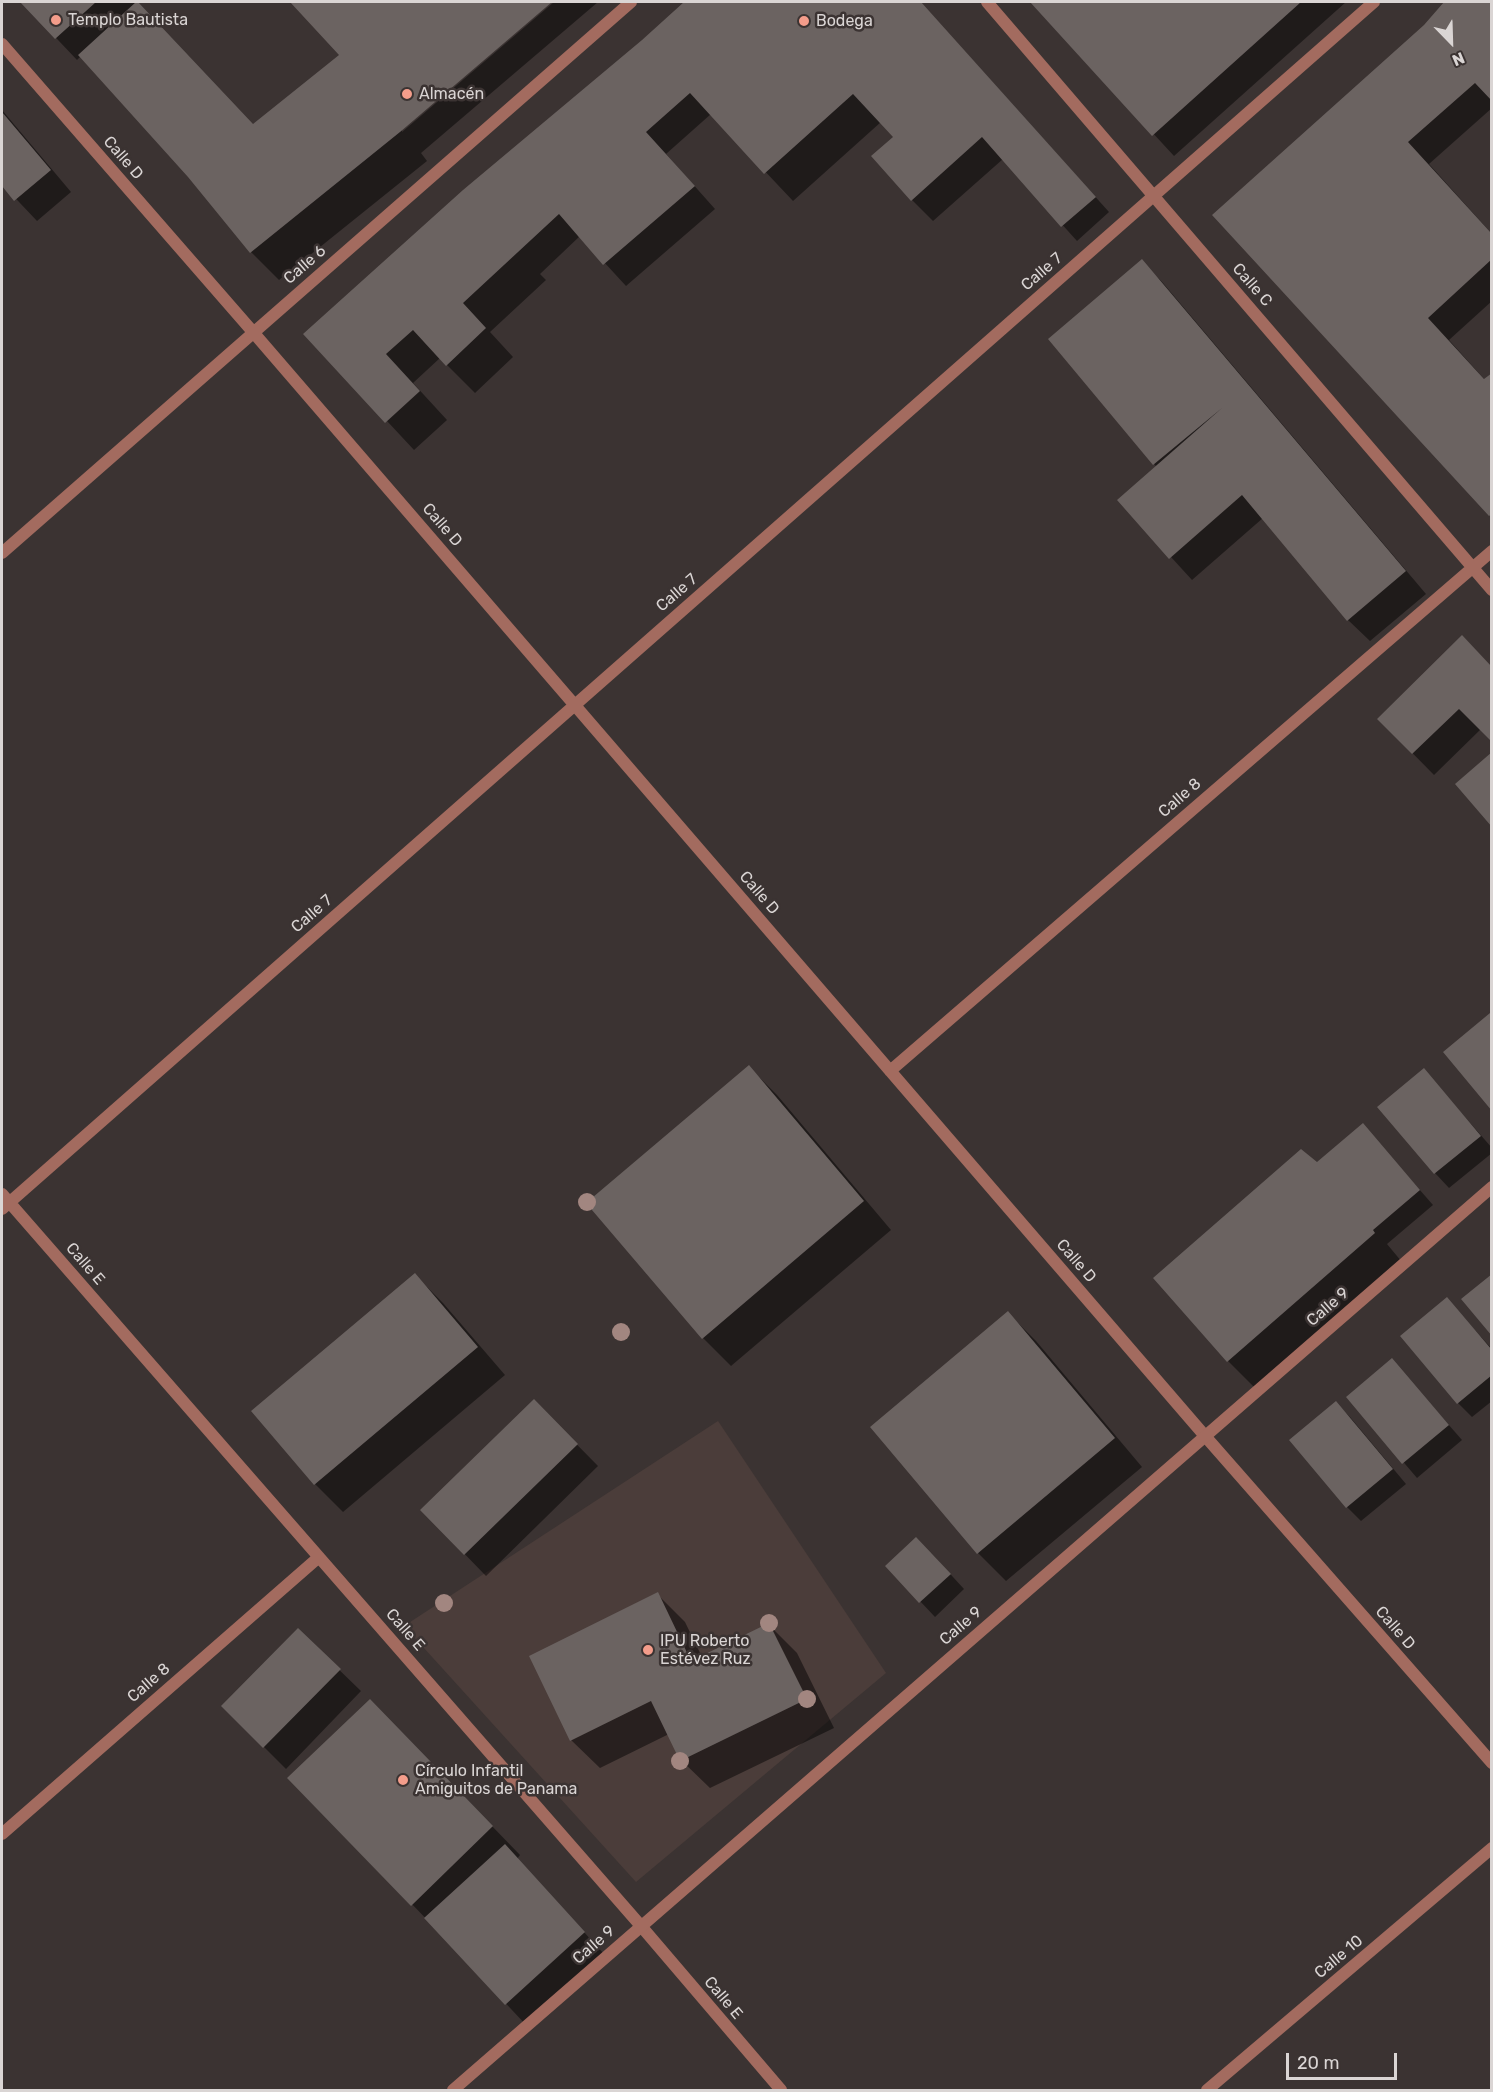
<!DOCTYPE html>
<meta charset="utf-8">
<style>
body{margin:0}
#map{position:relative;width:1493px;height:2092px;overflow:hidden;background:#3b3332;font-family:Rubik,sans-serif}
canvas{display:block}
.frame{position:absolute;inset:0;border:3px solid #dad5d4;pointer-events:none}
.north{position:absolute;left:1421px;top:12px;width:60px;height:60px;-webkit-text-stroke:4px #3b3332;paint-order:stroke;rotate:157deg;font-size:16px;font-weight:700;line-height:24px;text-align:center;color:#dad5d4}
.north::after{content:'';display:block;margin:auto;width:21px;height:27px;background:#dad5d4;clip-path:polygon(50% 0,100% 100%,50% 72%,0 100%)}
.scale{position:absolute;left:1286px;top:2053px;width:111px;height:27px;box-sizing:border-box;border:3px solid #dad5d4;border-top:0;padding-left:8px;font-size:18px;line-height:21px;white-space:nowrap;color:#dad5d4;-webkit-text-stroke:4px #3b3332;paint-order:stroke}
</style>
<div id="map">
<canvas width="1493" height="2092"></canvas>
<div class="frame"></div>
<div class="north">N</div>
<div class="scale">20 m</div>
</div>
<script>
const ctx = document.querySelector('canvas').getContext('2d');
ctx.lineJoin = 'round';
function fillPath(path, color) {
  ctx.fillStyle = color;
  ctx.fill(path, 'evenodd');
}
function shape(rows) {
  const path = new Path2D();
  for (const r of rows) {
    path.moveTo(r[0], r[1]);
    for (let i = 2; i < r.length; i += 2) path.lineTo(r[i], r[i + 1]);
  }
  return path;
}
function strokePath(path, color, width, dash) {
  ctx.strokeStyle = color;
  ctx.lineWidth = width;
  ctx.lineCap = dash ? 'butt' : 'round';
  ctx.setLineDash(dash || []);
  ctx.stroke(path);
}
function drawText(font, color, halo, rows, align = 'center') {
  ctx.font = font + ' Rubik,sans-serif';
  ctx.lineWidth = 5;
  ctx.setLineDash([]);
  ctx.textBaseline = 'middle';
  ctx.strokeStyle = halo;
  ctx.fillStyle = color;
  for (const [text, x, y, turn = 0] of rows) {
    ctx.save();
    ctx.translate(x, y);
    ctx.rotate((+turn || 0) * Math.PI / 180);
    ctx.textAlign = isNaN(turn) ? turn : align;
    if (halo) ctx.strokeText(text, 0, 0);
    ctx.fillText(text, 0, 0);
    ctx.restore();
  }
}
const built = shape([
 [718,1421,886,1673,636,1882,404,1626]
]);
const shadow = shape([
 [22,2,140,2,138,4,254,126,341,56,292,2,550,2,402,128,402,132,554,2,598,2,421,153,427,161,279,280,251,252,189,176,81,56,77,60],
 [686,2,920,2,1109,212,1077,241,1003,159,933,221,912,200,895,137,881,122,793,201,711,114,666,154,715,209,626,286,580,236,540,274,546,280,490,332,513,357,475,393,440,358,413,383,447,420,414,450,306,334],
 [1032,2,1346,2,1174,156],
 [1446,2,1492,2,1492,108,1429,164,1492,234,1492,301,1449,340,1485,380,1492,375,1492,516,1215,215,1425,26],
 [2,110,71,192,37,221,2,184],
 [1142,261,1163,283,1426,594,1370,641,1348,620,1263,518,1192,580,1119,500,1157,467,1154,464],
 [1462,637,1481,729,1434,775,1379,719],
 [749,1067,777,1095,891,1230,731,1366,703,1338],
 [1424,1070,1492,1148,1492,1153,1449,1188,1435,1173],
 [1363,1125,1433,1205,1387,1244,1402,1262,1256,1389,1228,1361,1155,1278,1317,1164],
 [415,1275,443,1303,505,1375,343,1512,315,1484],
 [1447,1299,1492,1349,1492,1401,1472,1417,1458,1403],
 [1008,1313,1036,1341,1142,1467,1006,1581,978,1553],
 [1392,1360,1462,1440,1417,1478,1348,1397],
 [534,1401,598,1466,486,1576,422,1510],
 [1336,1403,1350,1417,1406,1484,1361,1521,1347,1507],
 [931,1553,964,1589,935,1617,887,1566],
 [657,1594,685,1622,702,1657,769,1625,797,1653,834,1728,710,1788,681,1760,669,1734,600,1768,571,1740],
 [298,1630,361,1691,286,1769,223,1706],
 [398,1729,520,1855,517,1859,605,1955,527,2026,435,1928,290,1778]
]);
const building = shape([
 [20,2,96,2,55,39],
 [136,2,138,2,253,124,339,55,290,2,552,2,400,132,250,253,188,177,78,55],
 [684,2,921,2,1096,197,1061,227,982,137,911,201,871,156,893,137,853,94,764,174,690,93,646,132,695,186,603,265,559,214,463,303,486,328,446,366,413,330,386,354,420,391,385,423,303,334,463,190,642,40],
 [1030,2,1301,2,1152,136],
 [1444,2,1492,2,1492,101,1475,83,1408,142,1492,234,1492,259,1428,318,1484,379,1492,373,1492,514,1489,516,1212,215,1424,25],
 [2,112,51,170,14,201,2,186],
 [1142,259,1406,571,1347,621,1242,495,1169,559,1117,500,1222,408,1153,465,1048,339],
 [1462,635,1492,667,1492,742,1459,709,1412,754,1377,719],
 [1492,752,1492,827,1455,784],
 [1490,1013,1492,1014,1492,1111,1443,1052],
 [749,1065,864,1201,702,1339,586,1203],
 [1424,1068,1481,1136,1434,1174,1377,1107],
 [1363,1123,1420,1190,1373,1230,1375,1233,1227,1362,1153,1278,1301,1149,1317,1162],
 [415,1273,478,1347,314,1485,251,1411],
 [1492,1274,1492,1336,1461,1299],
 [1447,1297,1492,1350,1492,1375,1457,1404,1400,1336],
 [1008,1311,1115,1438,977,1554,870,1427],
 [1392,1358,1449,1425,1402,1464,1346,1397],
 [534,1399,578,1444,464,1555,420,1510],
 [1336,1401,1393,1469,1346,1508,1289,1440],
 [916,1537,951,1574,919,1603,885,1566],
 [658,1592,691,1661,769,1623,807,1699,680,1761,651,1701,570,1741,529,1656],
 [298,1628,341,1669,263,1748,221,1706],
 [370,1699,493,1826,411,1906,287,1778],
 [505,1844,585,1932,505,2005,424,1918]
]);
const minor = shape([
 [987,2,1492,590],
 [2,44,253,332,1205,1436,1492,1763],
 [2,553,631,2],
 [890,1071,1492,551],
 [2,1194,641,1926,781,2090],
 [2,1209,1374,2],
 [2,1834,319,1557],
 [1207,2090,1492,1848]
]);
const tertiary = shape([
 [453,2090,1492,1187]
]);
const trees = [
 [587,1202],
 [621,1332],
 [444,1603],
 [769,1623],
 [807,1699],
 [680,1761]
];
const markers = [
 [56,20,6,"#f49d8b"],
 [804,21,6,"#f49d8b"],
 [407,94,6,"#f49d8b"],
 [648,1650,6,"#f49d8b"],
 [403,1780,6,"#f49d8b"]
];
const poiNames = [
 ["Templo Bautista",68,20],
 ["Bodega",816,21],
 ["Almacén",419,94],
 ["IPU Roberto",660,1641],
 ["Estévez Ruz",660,1659],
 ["Círculo Infantil",415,1771],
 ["Amiguitos de Panama",415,1789]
];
const streetNames = [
 ["Calle D",123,158,49],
 ["Calle 6",305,265,-41],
 ["Calle 7",1042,272,-41],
 ["Calle C",1252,285,49],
 ["Calle D",442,525,49],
 ["Calle 7",677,593,-41],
 ["Calle 8",1180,798,-41],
 ["Calle D",759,893,49],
 ["Calle 7",312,914,-41],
 ["Calle D",1076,1261,49],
 ["Calle E",85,1264,49],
 ["Calle 9",1328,1307,-41],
 ["Calle 9",961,1626,-41],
 ["Calle D",1395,1628,49],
 ["Calle E",405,1630,49],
 ["Calle 8",149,1683,-41],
 ["Calle 9",594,1945,-41],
 ["Calle 10",1339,1957,-40],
 ["Calle E",723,1998,50]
];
fillPath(built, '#4b3d3a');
fillPath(shadow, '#0007');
fillPath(building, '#6b6361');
strokePath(minor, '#a36b5f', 12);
strokePath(tertiary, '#a36b5f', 12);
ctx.fillStyle = '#a28680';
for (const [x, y] of trees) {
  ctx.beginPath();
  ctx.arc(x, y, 9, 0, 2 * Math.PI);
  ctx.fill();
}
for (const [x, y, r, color] of markers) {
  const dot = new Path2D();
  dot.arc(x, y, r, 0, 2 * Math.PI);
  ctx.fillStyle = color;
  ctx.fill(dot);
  strokePath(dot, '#3b3332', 2);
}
drawText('16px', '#dad5d4', '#3b3332', poiNames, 'left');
drawText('16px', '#dad5d4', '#3b3332', streetNames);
</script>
